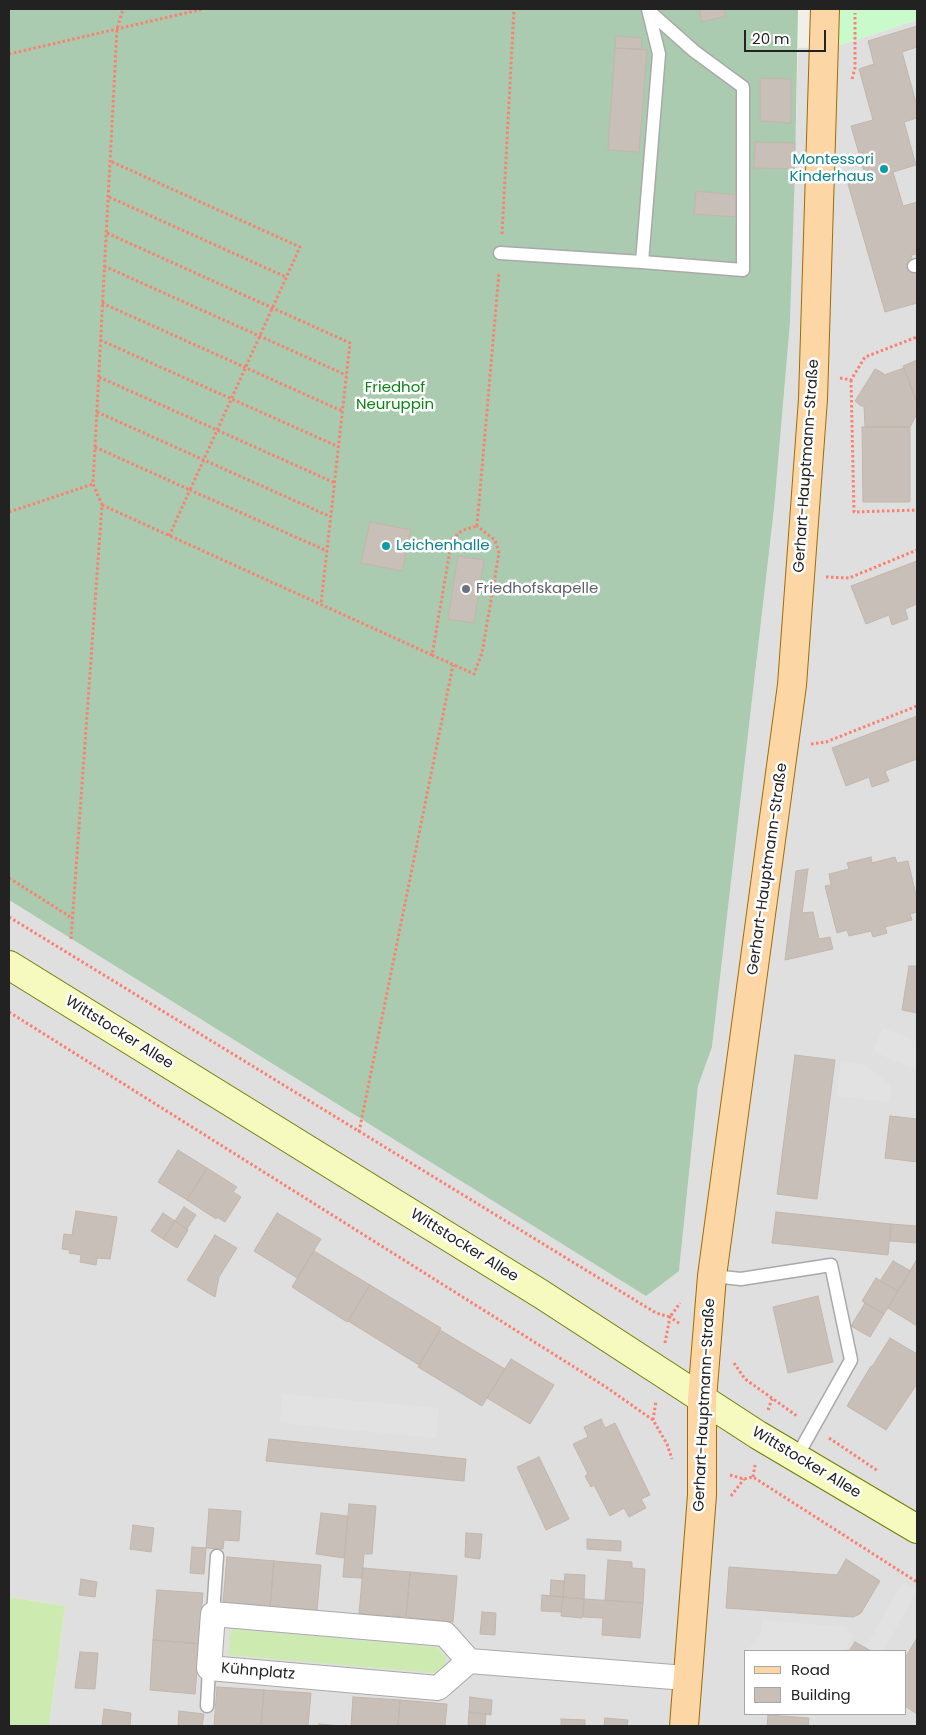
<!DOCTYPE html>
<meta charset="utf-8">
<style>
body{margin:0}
#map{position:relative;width:926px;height:1735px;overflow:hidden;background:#f2efe9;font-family:Poppins,sans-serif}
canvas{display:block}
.frame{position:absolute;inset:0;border:10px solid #222;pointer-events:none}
.legend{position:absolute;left:744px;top:1650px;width:162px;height:65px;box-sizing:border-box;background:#fff;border:1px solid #a7a7a7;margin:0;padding:6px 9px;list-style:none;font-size:15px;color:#222}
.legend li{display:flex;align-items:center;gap:10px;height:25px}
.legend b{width:25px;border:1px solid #a7a7a7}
.scale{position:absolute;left:744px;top:30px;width:82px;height:22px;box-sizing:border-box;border:2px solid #222;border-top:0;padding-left:6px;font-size:15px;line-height:18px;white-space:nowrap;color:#222;-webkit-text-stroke:4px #fff;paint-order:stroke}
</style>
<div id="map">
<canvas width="926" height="1735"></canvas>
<div class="frame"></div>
<ul class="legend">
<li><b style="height:6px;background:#fcd6a4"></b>Road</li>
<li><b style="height:14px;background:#c7bfb8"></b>Building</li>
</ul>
<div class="scale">20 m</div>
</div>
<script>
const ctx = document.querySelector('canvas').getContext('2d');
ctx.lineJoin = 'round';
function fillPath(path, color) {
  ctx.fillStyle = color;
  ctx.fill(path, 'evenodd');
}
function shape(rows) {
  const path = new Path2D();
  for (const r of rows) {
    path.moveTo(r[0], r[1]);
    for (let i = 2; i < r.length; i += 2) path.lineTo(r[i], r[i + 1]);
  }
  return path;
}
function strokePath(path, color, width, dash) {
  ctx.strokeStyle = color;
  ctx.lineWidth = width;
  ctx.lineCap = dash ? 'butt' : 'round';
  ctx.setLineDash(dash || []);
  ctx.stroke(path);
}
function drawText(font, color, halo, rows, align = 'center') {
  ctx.font = font + ' Poppins,sans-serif';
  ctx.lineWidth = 5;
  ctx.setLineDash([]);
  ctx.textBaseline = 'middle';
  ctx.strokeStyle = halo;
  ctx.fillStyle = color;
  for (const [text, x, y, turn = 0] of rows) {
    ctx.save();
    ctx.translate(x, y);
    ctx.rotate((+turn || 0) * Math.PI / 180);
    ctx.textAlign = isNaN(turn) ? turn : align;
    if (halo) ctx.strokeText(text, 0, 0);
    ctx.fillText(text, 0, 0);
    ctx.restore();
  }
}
const residential = shape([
 [917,20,917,1726,49,1726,65,1606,9,1597,9,900,361,1119,679,1271,698,1086,712,1047,774,509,790,323,798,48,834,47],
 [745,1651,905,1651,905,1714,745,1714]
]);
const grass = shape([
 [9,1597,65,1606,49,1726,9,1726],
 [231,1629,436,1647,446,1656,445,1666,434,1673,228,1655]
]);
const cemetery = shape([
 [9,9,798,9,795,169,790,323,774,509,712,1047,698,1086,679,1271,646,1296,9,900]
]);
const park = shape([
 [838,9,917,9,917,20,834,47]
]);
const parking = shape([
 [883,1028,917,1042,917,1071,873,1051],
 [841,1061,863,1064,891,1085,889,1102,836,1096],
 [282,1394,439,1408,436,1438,280,1423],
 [903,1582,917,1590,917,1592,883,1651,876,1651,866,1646],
 [762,1620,846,1627,853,1636,845,1651,746,1651,760,1637]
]);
const building = shape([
 [699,9,724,9,726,16,702,22,699,9],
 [917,26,917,47,902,52,917,106,917,118,904,122,916,165,893,172,903,206,917,202,917,254,911,255,917,276,917,303,885,312,848,184,866,178,851,126,873,120,859,69,874,64,868,41,917,26],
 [616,36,642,38,641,49,615,48,616,36],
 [615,48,647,50,639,152,608,150,615,48],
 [760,78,791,79,791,123,760,121,760,78],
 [755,142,795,143,794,169,754,168,755,142],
 [696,191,738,195,737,217,694,214,696,191],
 [917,360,917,403,903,366,917,360],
 [904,368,917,403,917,414,910,427,865,427,864,406,861,406,855,401,875,369,883,373,884,375,904,368],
 [862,427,910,427,910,502,863,502,862,427],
 [370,522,411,530,402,571,361,563,370,522],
 [458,556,484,560,474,623,448,619,458,556],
 [917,561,917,604,905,609,908,619,892,625,889,615,866,624,851,586,917,561],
 [917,716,917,759,885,771,889,781,872,787,869,777,846,786,832,748,917,716],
 [871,857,872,863,895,857,897,863,908,861,917,899,917,912,910,914,912,920,885,927,887,933,873,937,871,931,849,936,847,930,837,933,825,886,831,885,829,874,849,869,847,863,871,857],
 [808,869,802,913,813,912,819,939,830,937,833,949,785,960,796,871,808,869],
 [909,966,917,966,917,1013,902,1010,909,966],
 [795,1055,835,1060,817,1199,777,1194,795,1055],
 [890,1116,917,1119,917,1162,885,1158,890,1116],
 [178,1150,207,1168,187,1200,158,1182,178,1150],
 [207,1168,237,1187,233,1192,241,1197,225,1222,217,1217,216,1219,187,1200,207,1168],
 [184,1207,196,1215,187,1229,175,1221,184,1207],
 [76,1211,117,1217,110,1259,97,1258,96,1265,80,1262,81,1255,69,1253,70,1250,62,1249,64,1234,72,1235,76,1211],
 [776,1212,891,1224,888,1255,772,1243,776,1212],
 [163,1213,175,1221,163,1239,151,1231,163,1213],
 [277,1213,321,1239,297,1278,254,1251,277,1213],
 [175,1221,188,1230,177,1248,163,1239,175,1221],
 [891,1224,917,1226,917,1243,890,1241,891,1224],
 [215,1235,237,1248,219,1277,215,1297,187,1280,215,1235],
 [314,1251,370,1285,347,1322,292,1287,314,1251],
 [917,1259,917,1326,888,1308,917,1259],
 [893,1261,911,1271,898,1291,880,1281,893,1261],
 [876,1278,898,1291,884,1314,862,1301,876,1278],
 [370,1285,441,1328,419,1365,348,1321,370,1285],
 [818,1296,833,1362,788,1373,773,1307,818,1296],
 [865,1303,884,1314,870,1337,851,1326,865,1303],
 [440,1330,505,1369,482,1406,418,1367,440,1330],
 [890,1338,917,1354,917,1384,886,1430,847,1406,871,1366,872,1367,890,1338],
 [511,1359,554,1385,530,1424,487,1398,511,1359],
 [601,1419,605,1428,615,1423,650,1495,641,1499,646,1508,629,1517,624,1508,610,1516,594,1485,591,1487,585,1476,588,1474,573,1444,588,1437,584,1427,601,1419],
 [269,1439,466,1459,464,1481,266,1461,269,1439],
 [539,1457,569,1519,546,1530,517,1467,539,1457],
 [349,1504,376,1506,372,1554,364,1554,362,1578,343,1577,349,1504],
 [209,1509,241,1511,239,1541,224,1540,223,1549,206,1548,209,1509],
 [321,1513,348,1516,344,1558,316,1554,321,1513],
 [133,1525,154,1528,151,1552,130,1549,133,1525],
 [466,1533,482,1534,480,1559,465,1557,466,1533],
 [587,1539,621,1541,621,1551,587,1549,587,1539],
 [192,1547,206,1548,204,1574,190,1573,192,1547],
 [227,1557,274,1561,270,1607,223,1602,227,1557],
 [846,1559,880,1581,861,1613,858,1615,853,1617,726,1608,729,1567,837,1575,846,1559],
 [608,1560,632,1562,632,1568,645,1569,643,1603,605,1600,608,1560],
 [274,1561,321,1565,317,1610,270,1607,274,1561],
 [363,1568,410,1572,406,1617,359,1614,363,1568],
 [410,1572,457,1576,453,1622,406,1617,410,1572],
 [565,1574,585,1575,584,1599,563,1597,565,1574],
 [81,1579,97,1582,95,1597,79,1595,81,1579],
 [551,1580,564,1581,563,1597,550,1596,551,1580],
 [157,1590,203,1593,200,1627,203,1628,202,1644,153,1640,157,1590],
 [542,1595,563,1597,561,1612,541,1611,542,1595],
 [563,1597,584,1599,582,1618,561,1616,563,1597],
 [584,1599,643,1603,640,1638,602,1635,603,1618,583,1617,584,1599],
 [482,1612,496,1613,495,1635,480,1634,482,1612],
 [917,1638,917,1714,905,1706,905,1658,917,1638],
 [153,1640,202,1644,198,1659,195,1694,150,1690,153,1640],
 [855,1642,871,1651,849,1651,855,1642],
 [80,1652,98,1653,95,1689,75,1688,80,1652],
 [217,1687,264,1690,261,1726,214,1726,217,1687],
 [264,1690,311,1693,308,1726,261,1726,264,1690],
 [353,1697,400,1700,398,1726,351,1726,353,1697],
 [470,1697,492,1700,491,1715,469,1712,470,1697],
 [400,1700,447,1704,445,1726,398,1726,400,1700],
 [104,1709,131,1713,130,1726,102,1726,104,1709],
 [179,1711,204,1714,202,1726,178,1726,179,1711],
 [469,1712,486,1714,485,1726,468,1726,469,1712],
 [768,1715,809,1718,808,1726,767,1726,768,1715],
 [605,1718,628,1720,627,1726,604,1726,605,1718],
 [561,1719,585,1720,585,1726,561,1726,561,1719],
 [319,1724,341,1726,319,1726,319,1724]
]);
const path = shape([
 [9,54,203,9],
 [852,79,855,68,855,13],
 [109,197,286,277],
 [107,233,350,343,321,604],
 [502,234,514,9],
 [104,266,346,375],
 [102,303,342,411],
 [100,340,339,447],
 [99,377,335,483],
 [840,378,851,380,865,357,917,337],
 [851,380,854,512,917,510],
 [97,412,331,517],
 [95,447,190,490,300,247,110,161],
 [102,505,432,655,452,539,463,530,477,526],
 [9,512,93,484],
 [477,526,499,272],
 [169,536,190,490,327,551],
 [826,577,849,578,917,550],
 [432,655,474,674,482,653,499,553,495,540,477,526],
 [811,744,826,742,917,706],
 [9,878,72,918],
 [9,917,656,1313,670,1317,680,1303],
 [71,939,102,505,93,484,95,447,117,29,123,9],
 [9,1012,606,1387,653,1420,667,1444,672,1459],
 [359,1132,453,665],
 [665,1343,670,1317,680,1324],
 [734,1363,745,1379,797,1416],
 [768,1410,772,1399],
 [653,1420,656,1401],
 [829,1438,878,1471],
 [730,1475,744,1479,753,1477,917,1582],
 [753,1477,755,1465],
 [731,1496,744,1479]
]);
const lane = shape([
 [500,253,642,262,659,54,648,9],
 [642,262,743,270,743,87,694,51,649,11],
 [914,266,917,265],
 [712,1276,741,1279,831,1265,851,1360,796,1458],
 [213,1614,217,1556],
 [207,1706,209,1668]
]);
const street = shape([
 [469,1661,438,1688,209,1668,213,1614,445,1634,469,1661,686,1678]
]);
const secondary = shape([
 [9,965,541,1294,758,1435,917,1529]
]);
const primary = shape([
 [684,1726,702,1495,702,1399,712,1276,792,685,813,399,825,9]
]);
const markers = [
 [884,169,5,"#0f9aa8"],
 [386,546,5,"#0f9aa8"],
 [466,589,5,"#6b7280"]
];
const cultureNames = [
 ["Montessori",874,160],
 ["Kinderhaus",874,177],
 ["Leichenhalle",396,546,"left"]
];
const parkNames = [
 ["Friedhof",395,388],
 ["Neuruppin",395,405]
];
const streetNames = [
 ["Gerhart-Hauptmann-Straße",807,466,-86],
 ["Gerhart-Hauptmann-Straße",768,869,-82],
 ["Wittstocker Allee",119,1033,32],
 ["Wittstocker Allee",464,1246,32],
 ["Gerhart-Hauptmann-Straße",705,1405,-87],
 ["Wittstocker Allee",806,1463,31],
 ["Kühnplatz",258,1672,5]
];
const worshipNames = [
 ["Friedhofskapelle",476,589]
];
fillPath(residential, '#e0dfdf');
fillPath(grass, '#cdebb0');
fillPath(cemetery, '#aacbaf');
fillPath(park, '#c8facc');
fillPath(parking, '#e2e2e2');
fillPath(building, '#c7bfb8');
strokePath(building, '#c4b6ab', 1);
strokePath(lane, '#a9a9a9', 15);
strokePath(street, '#a9a9a9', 26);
strokePath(secondary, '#707d05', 30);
strokePath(primary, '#a06b00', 30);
strokePath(path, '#fa8072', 3, [2.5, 2.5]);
strokePath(lane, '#fff', 12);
strokePath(street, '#fff', 24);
strokePath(secondary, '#f7fabf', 28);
strokePath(primary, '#fcd6a4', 28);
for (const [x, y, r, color] of markers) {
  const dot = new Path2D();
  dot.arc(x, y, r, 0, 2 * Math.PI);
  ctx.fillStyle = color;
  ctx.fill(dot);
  strokePath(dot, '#fff', 2);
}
drawText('15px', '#0d838f', '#fff', cultureNames, 'right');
drawText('15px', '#0c8416', '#fff', parkNames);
drawText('15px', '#222', '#fff', streetNames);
drawText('15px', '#5b616d', '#fff', worshipNames, 'left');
</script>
